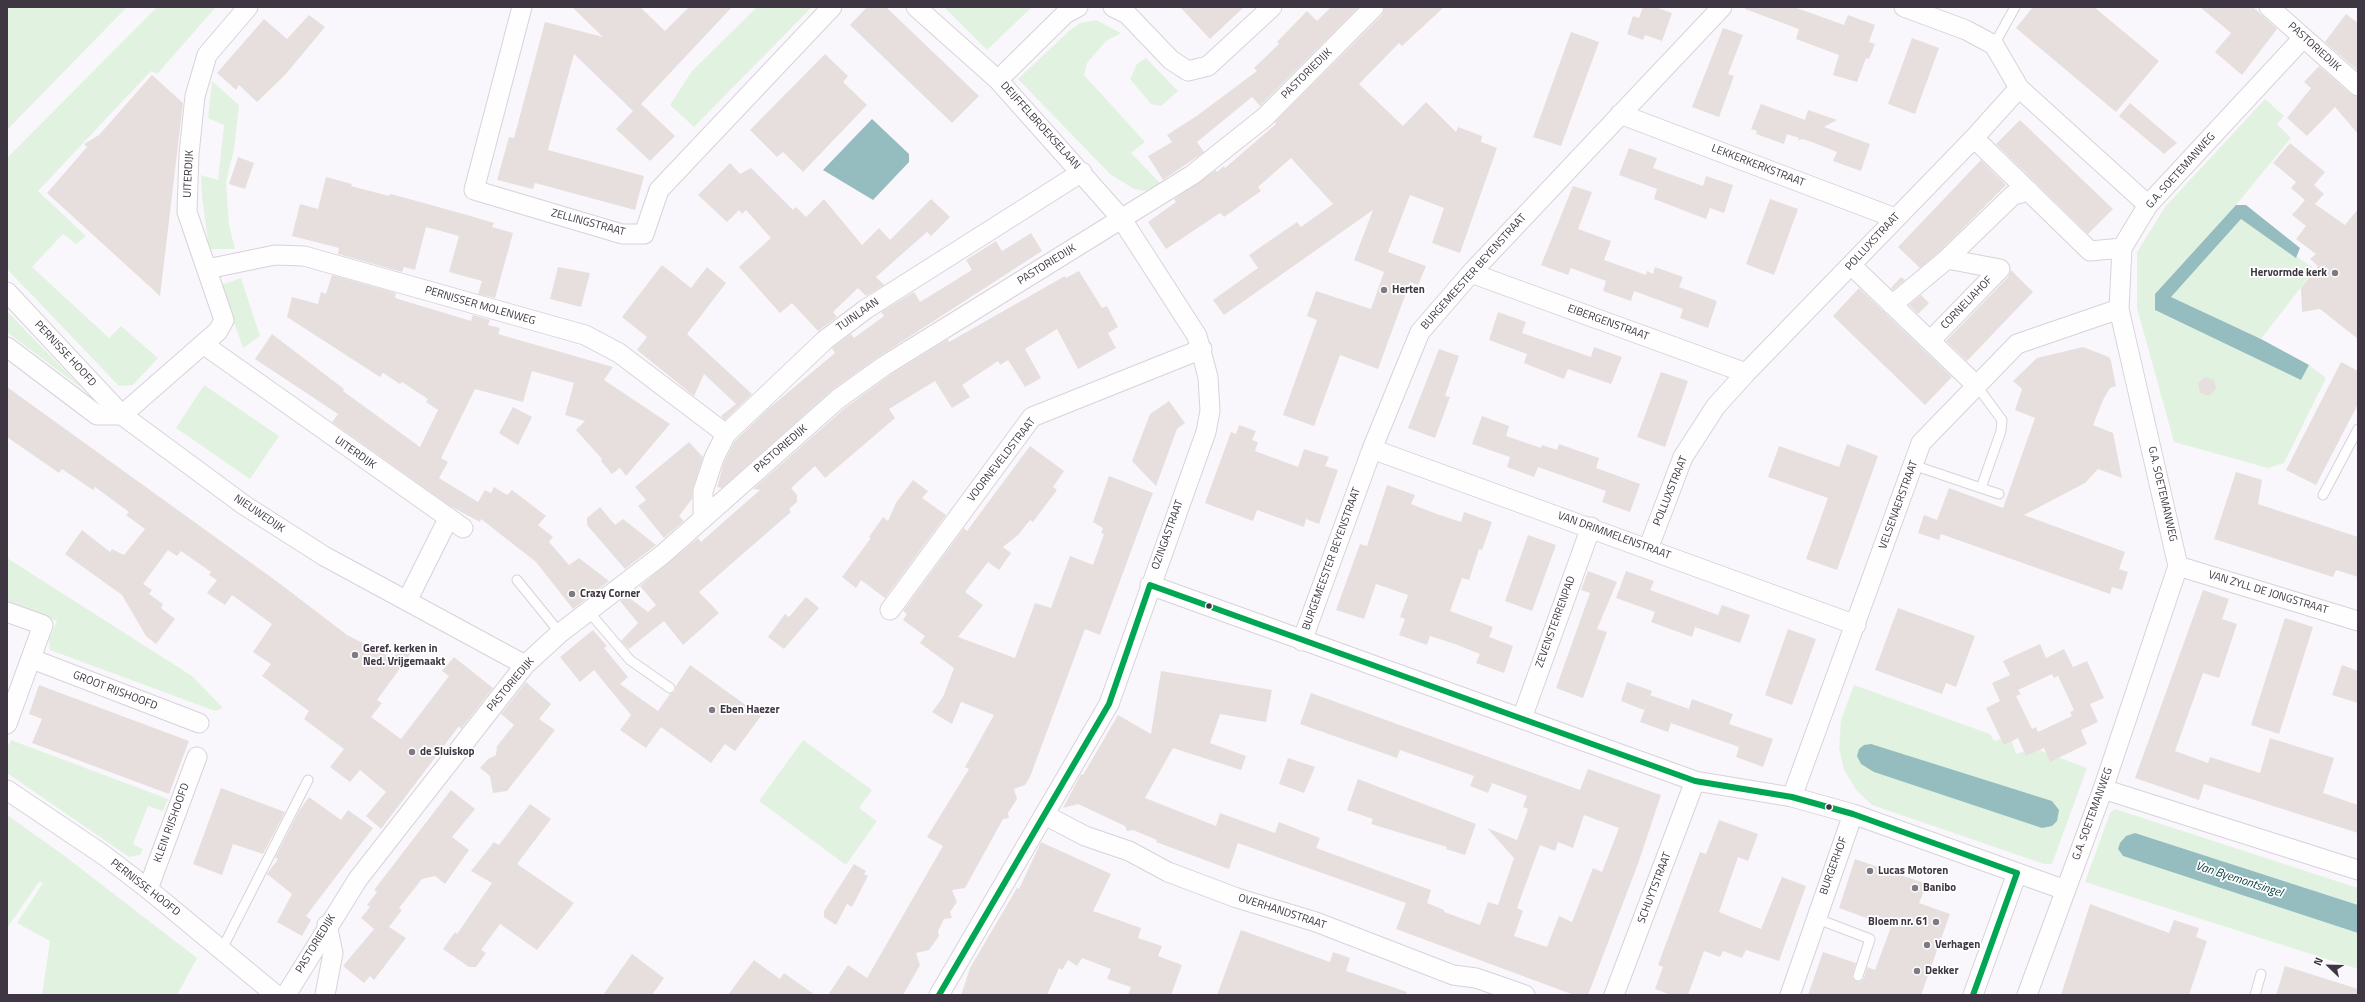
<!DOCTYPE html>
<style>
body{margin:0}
#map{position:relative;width:2365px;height:1002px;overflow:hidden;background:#f9f7fb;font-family:"Titillium Web",sans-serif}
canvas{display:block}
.frame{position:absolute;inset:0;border:8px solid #3e3642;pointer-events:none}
.north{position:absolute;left:2309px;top:946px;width:40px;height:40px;-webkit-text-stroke:3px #fff;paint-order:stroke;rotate:293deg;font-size:11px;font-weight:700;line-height:16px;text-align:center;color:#3e3642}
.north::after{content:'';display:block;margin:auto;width:14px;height:18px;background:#3e3642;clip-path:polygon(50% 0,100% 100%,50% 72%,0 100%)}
</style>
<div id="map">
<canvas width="2365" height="1002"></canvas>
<div class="frame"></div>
<div class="north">N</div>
</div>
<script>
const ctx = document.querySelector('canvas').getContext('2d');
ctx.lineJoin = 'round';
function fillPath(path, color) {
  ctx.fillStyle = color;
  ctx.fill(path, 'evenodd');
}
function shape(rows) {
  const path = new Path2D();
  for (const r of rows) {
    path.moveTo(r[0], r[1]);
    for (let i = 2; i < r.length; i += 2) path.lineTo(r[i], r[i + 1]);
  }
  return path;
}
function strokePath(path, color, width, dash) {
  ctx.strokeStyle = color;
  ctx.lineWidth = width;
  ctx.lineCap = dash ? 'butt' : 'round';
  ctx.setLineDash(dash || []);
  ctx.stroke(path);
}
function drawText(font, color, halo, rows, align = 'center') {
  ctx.font = font + ' "Titillium Web",sans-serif';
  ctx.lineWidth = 3.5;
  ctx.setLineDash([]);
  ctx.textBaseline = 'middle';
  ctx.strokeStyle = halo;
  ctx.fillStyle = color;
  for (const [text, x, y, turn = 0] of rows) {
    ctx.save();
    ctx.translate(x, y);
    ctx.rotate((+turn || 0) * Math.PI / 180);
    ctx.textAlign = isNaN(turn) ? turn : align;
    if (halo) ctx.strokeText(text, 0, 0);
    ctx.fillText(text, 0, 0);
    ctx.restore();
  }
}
const green = shape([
 [7,7,127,7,7,130],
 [157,7,216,7,157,74,151,71,38,191,86,236,76,244,63,234,32,267,109,338,121,326,158,358,133,385,119,386,7,269,7,158],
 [757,7,812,7,694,127,670,105,692,71],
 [944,7,1032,7,987,50],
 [1096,20,1121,33,1106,41,1087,63,1084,75,1145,142,1131,153,1162,185,1145,191,1134,189,1110,174,1018,79,1069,31,1080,23],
 [1146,58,1178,91,1161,106,1151,104,1130,79,1137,64],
 [212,81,239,105,234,149,226,182,229,225,235,249,209,249,202,197,201,175,218,180,224,125,208,118],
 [2265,99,2284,116,2277,124,2291,138,2236,205,2155,294,2155,310,2301,380,2309,365,2326,378,2284,463,2268,468,2174,442,2137,308,2137,252,2165,207],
 [2241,219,2315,269,2261,339,2170,297],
 [241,278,260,336,243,348,221,285],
 [7,311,28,333,84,390,7,332],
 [204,385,279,436,250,479,176,428],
 [7,558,192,676,223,708,215,711,50,650,49,639,57,621,7,602],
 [1854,685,1990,734,1994,741,2010,735,2016,754,2034,748,2087,768,2052,864,2044,864,1872,805,1857,791,1844,770,1839,748,1841,720],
 [11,740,168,799,163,811,148,806,133,844,143,849,140,855,129,857,7,773,7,748],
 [803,740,872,790,859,808,877,821,846,865,759,801],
 [2115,809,2358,888,2358,905,2135,833,2118,849,2123,856,2358,933,2358,969,2085,882,2110,813],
 [7,815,62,854,197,958,177,995,42,995,50,941,17,923,43,883,39,882,7,928]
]);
const water = shape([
 [872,119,909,154,909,162,873,200,823,170],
 [2236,205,2246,205,2300,248,2296,258,2241,219,2171,297,2261,339,2309,365,2301,380,2155,310,2155,294],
 [1871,744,2052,801,2059,810,2057,821,2052,826,2042,828,1874,772,1861,764,1857,756,1859,749,1864,745],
 [2135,833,2358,905,2358,933,2123,856,2118,849,2120,843,2126,836]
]);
const building = shape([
 [572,7,640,7,665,31,689,7,732,7,641,104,675,136,650,161,616,129,633,111,574,54,548,150,644,176,635,210,535,183,533,189,497,180,509,137,514,138,545,22,603,37],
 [867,7,886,7,979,96,952,123,850,25],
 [1180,7,1244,7,1210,39],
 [1331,7,1359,7,1260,106,1252,97,1197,142,1204,152,1163,180,1148,156,1172,142,1167,135,1198,115,1257,71,1254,68,1279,44,1277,42,1307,11,1317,21],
 [1385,7,1444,7,1402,46,1399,43,1359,84,1403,126,1426,102,1456,132,1458,127,1482,136,1481,142,1497,148,1460,253,1432,243,1444,208,1410,195,1388,252,1426,266,1418,285,1410,282,1378,369,1340,355,1314,426,1283,415,1317,320,1307,316,1316,291,1371,309,1384,272,1354,260,1373,210,1224,315,1213,300,1258,268,1249,255,1297,222,1301,227,1333,204,1291,158,1258,187,1261,191,1224,217,1220,213,1166,249,1148,222,1176,202,1174,199,1216,170,1217,172,1224,166,1225,168,1276,124,1275,122,1382,15],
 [1643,7,1655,7,1672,13,1662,41,1645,35,1643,40,1627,34,1633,16,1639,18],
 [1745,7,1794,7,1844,25,1848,15,1875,25,1869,42,1875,44,1869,59,1866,58,1857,82,1833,75,1839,55,1796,39,1799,29,1745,9],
 [2033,7,2094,7,2159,61,2116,112,2016,28],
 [2200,7,2253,7,2277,29,2242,75,2215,52,2231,33],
 [2346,14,2358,23,2358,71,2325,42],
 [309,15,325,27,285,75,257,102,239,85,236,90,217,73,264,19,287,39],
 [1723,28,1743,35,1728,74,1734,76,1719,117,1692,107],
 [1571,32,1599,42,1561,146,1533,137],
 [1912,38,1939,48,1915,114,1888,104],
 [825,54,848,76,843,82,867,105,803,172,783,152,777,157,750,130],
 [2319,66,2351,94,2358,97,2358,134,2335,107,2307,136,2287,118,2311,88,2304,82],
 [152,75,183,103,160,296,47,193,87,147,84,144,99,135],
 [2130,103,2177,143,2164,154,2119,116],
 [1761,104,1805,120,1808,110,1837,120,1824,127,1870,144,1861,171,1833,161,1837,152,1812,142,1802,139,1797,141,1799,138,1787,134,1784,144,1756,134,1757,131,1751,129],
 [2020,120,2113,209,2088,234,1996,144],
 [2290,143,2325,172,2314,185,2324,194,2315,204,2345,225,2358,209,2358,339,2320,309,2302,312,2301,288,2318,266,2310,259,2316,254,2296,239,2306,226,2292,215,2305,200,2291,188,2296,182,2273,163],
 [1629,148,1657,158,1653,168,1703,186,1706,176,1733,185,1724,213,1710,208,1706,219,1654,199,1657,189,1619,175],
 [238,157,254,163,245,189,229,184],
 [1981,160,2006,185,1940,251,1920,268,1898,247],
 [730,163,740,174,751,168,793,210,796,207,806,217,824,199,862,245,879,228,890,240,931,199,950,217,931,236,927,232,876,277,884,285,866,296,858,288,833,312,837,317,818,331,792,303,780,313,739,267,771,238,746,210,742,214,739,210,727,222,698,195],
 [326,177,352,184,351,186,389,196,390,194,402,197,467,215,494,223,492,227,513,233,495,298,478,294,482,281,449,272,459,236,426,227,415,270,404,267,402,272,338,254,339,248,292,236,300,204,318,209],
 [1573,186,1592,192,1578,229,1611,241,1604,260,1646,275,1647,271,1653,274,1655,267,1683,277,1679,287,1717,301,1708,328,1680,318,1683,309,1634,291,1631,301,1603,291,1606,281,1571,268,1568,275,1541,265],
 [1770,199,1798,209,1774,275,1746,264],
 [1031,233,1042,251,878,357,832,390,722,488,717,487,724,462,735,441,768,409,835,353,832,348,851,334,854,338,884,316,881,312,914,292,920,302,972,270,966,260,996,241,1002,251],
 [662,265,691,288,707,267,726,283,687,334,752,394,725,420,721,416,736,404,704,374,694,396,637,350,647,337,622,317],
 [558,267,590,273,581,307,550,299],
 [2011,270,2033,292,1967,361,1946,341,2008,277],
 [1079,271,1102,308,1107,306,1118,327,1108,333,1116,348,1078,369,1057,329,1025,349,1041,378,1025,387,1008,360,1000,365,998,361,962,385,970,397,952,408,935,381,889,409,895,418,825,478,815,466,791,488,797,495,797,502,789,509,791,512,699,592,719,613,683,645,664,621,629,649,621,641,638,623,620,601,627,596,648,612,656,605,640,586,698,538,701,542,728,518,760,490,753,489,845,408,890,375,948,339,949,342,1065,276,1066,278],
 [332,275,396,293,395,298,471,321,473,315,490,320,488,325,500,328,498,334,613,367,604,380,670,424,626,476,620,468,612,474,601,461,602,459,576,430,585,421,565,415,574,383,532,371,523,402,475,389,441,458,448,462,439,478,478,502,485,490,491,493,494,487,507,495,512,490,546,516,538,525,553,537,549,542,569,565,579,558,609,581,573,609,536,562,481,519,480,522,450,506,332,422,338,414,255,359,272,334,344,389,343,391,420,447,438,410,426,402,428,399,402,382,400,384,383,373,380,377,287,317,292,297,318,304,321,292,326,294],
 [1901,277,1905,280,1893,290,1891,288],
 [1859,288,1952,377,1925,405,1833,316],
 [1921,295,1929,303,1918,314,1909,305],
 [1498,312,1526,322,1522,333,1591,357,1594,347,1622,357,1611,384,1568,369,1564,379,1524,363,1527,354,1489,340],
 [2083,347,2109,357,2111,361,2116,386,2110,388,2103,400,2093,425,2113,433,2122,478,2098,469,2085,483,2024,515,2125,552,2119,569,2128,572,2122,590,2112,587,2110,594,1941,534,1939,540,1918,533,1924,515,1937,520,1949,488,2003,508,2035,418,2015,410,2022,389,2013,381,2037,358],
 [1439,349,1459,356,1445,396,1450,397,1435,438,1408,428],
 [2341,362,2358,371,2358,404,2316,485,2286,470],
 [1661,372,1688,381,1665,447,1637,437],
 [2205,377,2214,380,2216,389,2209,396,2200,393,2198,383],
 [7,387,279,583,347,635,390,657,417,645,377,700,382,703,371,717,401,739,449,676,442,671,454,657,493,688,461,729,459,726,381,829,366,816,386,792,360,770,350,782,330,767,344,749,304,719,309,711,262,676,271,664,253,652,272,624,232,595,225,605,207,593,217,580,209,575,211,572,181,551,177,556,168,550,143,584,152,590,149,594,163,604,161,608,175,619,156,644,146,636,122,595,65,554,82,530,110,552,112,549,124,555,145,529,126,515,129,512,95,487,93,490,62,469,59,473,7,437],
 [1169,401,1185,423,1177,429,1156,486,1132,461,1150,414],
 [513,407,532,417,518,445,499,433],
 [1482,416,1509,426,1506,436,1541,448,1542,445,1557,450,1559,444,1599,458,1596,468,1640,484,1630,512,1602,502,1606,491,1538,467,1534,477,1507,467,1510,457,1472,444],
 [1239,425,1256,431,1252,440,1258,442,1255,451,1298,467,1304,449,1329,457,1325,466,1338,470,1319,524,1306,519,1304,527,1257,510,1253,521,1205,503,1231,432,1236,434],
 [689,442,703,457,693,488,692,499,679,516,684,521,664,538,638,506,646,500,635,487],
 [1847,444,1878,456,1837,570,1806,559,1828,498,1768,477,1779,446,1839,467],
 [1030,446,1064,471,1053,487,1057,490,1033,522,1030,520,1018,535,1003,547,1011,553,999,570,988,562,965,592,983,605,958,637,1015,658,1035,603,1051,608,1070,556,1093,565,1104,534,1101,533,1103,528,1093,522,1109,476,1153,493,1144,516,1100,635,1085,629,1030,777,1025,785,1014,789,1017,799,1008,813,1009,818,1003,819,965,888,952,890,957,902,950,912,952,918,944,919,938,931,939,936,929,950,916,953,920,965,903,995,828,995,848,965,867,978,878,959,943,846,927,837,969,769,965,767,994,715,961,702,952,724,932,712,943,697,954,668,920,643,925,636,903,620,907,614,903,611,964,528,967,531],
 [2236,472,2262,480,2258,504,2358,537,2358,577,2336,570,2333,577,2214,539],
 [913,480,928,491,922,498,946,515,885,598,861,580,856,588,842,577,871,538,869,537,883,517,888,521,896,503],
 [1387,485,1415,495,1411,504,1437,514,1461,522,1464,512,1492,522,1482,550,1479,549,1469,580,1462,578,1450,611,1493,627,1489,637,1513,646,1504,673,1476,663,1480,654,1455,644,1430,636,1427,645,1399,635,1405,619,1400,617,1408,595,1376,584,1364,619,1336,610,1360,544,1367,546],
 [600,507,615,525,623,519,656,545,625,569,587,525,587,518],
 [1528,535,1556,545,1532,611,1505,601],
 [1588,571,1617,582,1597,629,1607,632,1583,698,1556,688,1590,593,1581,590],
 [1626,571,1654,581,1650,590,1691,605,1718,615,1722,605,1750,615,1740,643,1695,627,1692,637,1651,622,1655,612,1616,598],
 [2203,590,2229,599,2222,619,2237,624,2219,678,2203,673,2175,751,2208,763,2210,757,2260,773,2270,738,2334,758,2323,793,2358,805,2358,833,2204,784,2199,800,2135,778],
 [806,597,819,608,784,649,768,637,785,614,789,617],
 [1898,608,1975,636,1956,687,1946,683,1942,694,1875,670],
 [2285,618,2313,627,2279,734,2251,725],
 [1788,629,1816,639,1792,705,1765,695],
 [593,630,607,646,604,648,628,677,620,684,658,711,670,694,675,692,676,686,690,665,761,716,735,751,725,744,711,763,661,727,646,748,620,730,631,715,594,670,580,682,560,657],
 [2040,644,2046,658,2064,649,2073,667,2087,661,2104,698,2090,704,2098,722,2081,730,2087,744,2050,762,2044,748,2026,756,2018,738,2004,745,1986,708,2000,701,1992,683,2010,675,2003,661],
 [2052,674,2054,678,2058,676,2074,710,2070,712,2072,716,2038,732,2036,727,2032,729,2016,696,2021,694,2018,690],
 [2342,665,2358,671,2358,703,2332,695],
 [1161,671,1272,690,1266,722,1220,714,1210,743,1246,756,1241,770,1173,748,1145,798,1216,826,1220,813,1275,833,1279,822,1320,838,1316,848,1431,890,1427,903,1444,910,1444,912,1480,925,1488,902,1498,905,1514,858,1487,828,1517,840,1528,809,1523,807,1527,796,1492,783,1488,793,1470,786,1474,776,1400,750,1397,758,1300,724,1311,693,1580,790,1588,769,1661,795,1639,861,1588,995,1574,995,1396,929,1406,903,1238,843,1229,869,1156,842,1157,840,1133,830,1127,831,1125,826,1078,804,1063,808,1081,774,1083,775,1118,715,1151,734],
 [1584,815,1619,828,1602,872,1593,868,1572,922,1559,916,1547,947,1514,936,1523,911,1517,908,1540,845,1555,851,1558,842,1573,848],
 [526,682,551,704,539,719,555,730,507,791,493,793,490,776,480,768,488,759,496,755,497,746,514,725,501,714],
 [1627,682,1652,691,1644,710,1621,701],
 [39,685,189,741,169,794,32,743,42,719,29,714],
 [1650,695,1689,709,1692,699,1733,714,1729,724,1773,739,1763,767,1736,757,1739,747,1671,723,1668,732,1640,722],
 [1288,758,1315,767,1304,793,1279,784],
 [1358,779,1476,824,1465,855,1446,849,1447,847,1371,824,1373,819,1347,810],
 [221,788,285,812,263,854,233,844,222,875,193,864],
 [451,790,475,809,452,837,469,850,445,884,435,876,422,879,418,884,399,908,402,910,389,927,406,938,374,980,370,976,364,983,343,966,374,929,361,918,370,907,367,905,377,892,374,890],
 [309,797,341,820,348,810,373,828,306,916,311,920,302,936,277,922,292,894,267,874,278,859,275,858,299,811],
 [530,804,551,819,517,864,574,903,537,950,500,924,481,950,486,953,476,967,469,967,443,949,455,932,457,934,492,883,471,871,494,842,499,845],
 [1719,820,1758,834,1748,861,1738,857,1719,912,1761,929,1782,877,1806,886,1779,961,1746,950,1742,958,1723,951,1720,957,1704,951,1688,995,1671,995,1655,989,1663,967,1658,965,1700,852,1706,854],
 [1041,842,1111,874,1093,911,1141,928,1138,938,1162,946,1158,956,1182,965,1171,995,1128,995,1131,987,1107,979,1111,969,1082,958,1077,966,1068,960,1062,970,1059,968,1047,995,961,995,970,968,1017,888,1019,889],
 [1855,859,1927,884,1919,903,1950,914,1921,995,1808,995,1823,952,1856,963,1852,977,1854,980,1860,982,1864,978,1867,967,1875,970,1891,927,1839,908],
 [854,864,866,871,864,874,868,876,852,907,847,904,836,925,824,917,824,911],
 [2090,904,2169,933,2174,920,2199,928,2196,937,2207,941,2189,995,2061,995],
 [1241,930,1330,962,1333,952,1350,958,1346,971,1407,992,1406,995,1217,995],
 [632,954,664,978,652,995,603,995],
 [754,960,780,979,784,973,815,995,728,995],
 [2285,966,2358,989,2358,995,2276,995]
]);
const lane = shape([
 [1994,45,2015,7],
 [1913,465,1981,488,2001,431,2002,420,1976,385],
 [1981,488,1999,494],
 [2323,495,2358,429],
 [517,580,560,633],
 [589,612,630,660,670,688],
 [1815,918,1870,939,1858,976],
 [222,949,308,780],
 [2255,995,2261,974]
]);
const street = shape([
 [522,7,474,190,622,234,644,234,659,190,832,7],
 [916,7,998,80],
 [1113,7,1127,14,1171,60,1188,71,1208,66,1272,7],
 [1904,7,1966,30,1994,45,2019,88,2148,205],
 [2269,7,2358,86],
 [1620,114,1895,218],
 [1974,138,2090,251,2122,248],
 [1851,265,1976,385],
 [207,269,275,255,304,256,585,335,619,353,726,434],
 [1471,273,1746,373],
 [7,292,122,415,218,331,224,320,187,212,189,154,195,96,207,55,248,7],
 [1892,305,1947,259,2013,195,2029,191],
 [1930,341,2000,269,1947,259],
 [203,344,463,528],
 [7,347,97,415,122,415,244,505,324,556,525,665],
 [1372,449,1856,625],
 [703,517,703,491,714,458,726,434,825,340,866,309,1082,172],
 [1648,549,1683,457,1716,406,1746,373,1974,138,2019,88],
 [2178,566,2358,621],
 [1150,585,1695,781,1792,797,1853,814,2065,890],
 [407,601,448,519],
 [890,610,1032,417,1202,349],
 [7,612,43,625,7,724],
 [1302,641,1372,449,1420,332,1471,273,1722,7],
 [32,659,199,723],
 [1522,718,1591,527],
 [2103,789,2358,870],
 [7,790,105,856,148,889,276,995],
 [1792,797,1921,443,2017,344,2119,309],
 [1045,815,1085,836,1129,851,1168,872,1237,898,1316,922,1453,975,1476,978,1525,995],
 [148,889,197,757],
 [286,995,358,879,525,665,560,633,662,555,838,399,884,366,1192,175,1265,117,1374,7],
 [325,995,333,953,327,925],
 [939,995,1109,704,1206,432,1210,411,1208,377,1197,336,1121,218,998,80,1065,14,1078,7],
 [1614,995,1695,781],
 [1790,995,1853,814],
 [1973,995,2017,873],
 [2027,995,2103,789,2178,566,2119,309,2122,248,2148,205,2303,38]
]);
const bus1 = shape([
 [939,995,1109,704,1150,585,1695,781,1792,797,1853,814,2017,873,1973,995]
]);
const markers = [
 [2335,273,4,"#7f7a83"],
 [1384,290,4,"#7f7a83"],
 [572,594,4,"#7f7a83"],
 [1209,606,3.5,"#3e3642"],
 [355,655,4,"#7f7a83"],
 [712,710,4,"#7f7a83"],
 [412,752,4,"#7f7a83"],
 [1829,807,3.5,"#3e3642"],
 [1870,871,4,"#7f7a83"],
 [1915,888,4,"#7f7a83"],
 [1936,922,4,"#7f7a83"],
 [1927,945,4,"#7f7a83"],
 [1917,971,4,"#7f7a83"]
];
const streetNames = [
 ["PASTORIEDIJK",2314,47,42],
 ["PASTORIEDIJK",1307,74,-45],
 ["DEIJFFELBROEKSELAAN",1040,126,48],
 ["LEKKERKERKSTRAAT",1758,166,21],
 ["G.A. SOETEMANWEG",2181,171,-48],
 ["UITERDIJK",189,174,-87],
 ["ZELLINGSTRAAT",588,223,15],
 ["POLLUXSTRAAT",1873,242,-47],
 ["PASTORIEDIJK",1047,265,-32],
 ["BURGEMEESTER BEYENSTRAAT",1474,272,-48],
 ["CORNELIAHOF",1967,303,-46],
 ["PERNISSER MOLENWEG",480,306,16],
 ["TUINLAAN",858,315,-35],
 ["EIBERGENSTRAAT",1608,323,20],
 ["PERNISSE HOOFD",65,354,47],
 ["PASTORIEDIJK",781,449,-41],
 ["UITERDIJK",355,453,35],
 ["VOORNEVELDSTRAAT",1002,460,-52],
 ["POLLUXSTRAAT",1671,491,-68],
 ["G.A. SOETEMANWEG",2162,494,77],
 ["VELSENAERSTRAAT",1899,505,-70],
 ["NIEUWEDIJK",259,514,34],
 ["OZINGASTRAAT",1168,535,-70],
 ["VAN DRIMMELENSTRAAT",1614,536,20],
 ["BURGEMEESTER BEYENSTRAAT",1332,559,-70],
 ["VAN ZYLL DE JONGSTRAAT",2268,593,17],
 ["ZEVENSTERRENPAD",1556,622,-70],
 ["PASTORIEDIJK",511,685,-50],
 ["GROOT RIJSHOOFD",115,691,21],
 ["G.A. SOETEMANWEG",2093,814,-70],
 ["KLEIN RIJSHOOFD",172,823,-70],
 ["BURGERHOF",1834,866,-70],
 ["PERNISSE HOOFD",145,888,38],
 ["SCHUYTSTRAAT",1655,888,-69],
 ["OVERHANDSTRAAT",1282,912,18],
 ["PASTORIEDIJK",316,944,-59]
];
const poiNames = [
 ["Hervormde kerk",2327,273,"right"],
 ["Herten",1392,290],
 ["Crazy Corner",580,594],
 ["Geref. kerken in",363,649],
 ["Ned. Vrijgemaakt",363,662],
 ["Eben Haezer",720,710],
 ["de Sluiskop",420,752],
 ["Lucas Motoren",1878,871],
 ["Banibo",1923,888],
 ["Bloem nr. 61",1928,922,"right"],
 ["Verhagen",1935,945],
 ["Dekker",1925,971]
];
const waterNames = [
 ["Van Byemontsingel",2239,880,18]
];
fillPath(green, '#e1f3e0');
fillPath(water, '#95bdbf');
fillPath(building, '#e7dfde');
strokePath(lane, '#d8d2db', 11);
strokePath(street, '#d8d2db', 21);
strokePath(lane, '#fefefe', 9);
strokePath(street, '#fefefe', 19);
strokePath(bus1, '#00a651', 6);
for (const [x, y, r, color] of markers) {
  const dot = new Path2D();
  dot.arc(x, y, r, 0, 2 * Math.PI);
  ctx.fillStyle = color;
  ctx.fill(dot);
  strokePath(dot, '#fff', 1.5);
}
drawText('11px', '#3e3642', '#fff', streetNames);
drawText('bold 11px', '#3e3642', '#fff', poiNames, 'left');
drawText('italic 12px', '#003a3b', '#fff', waterNames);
</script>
